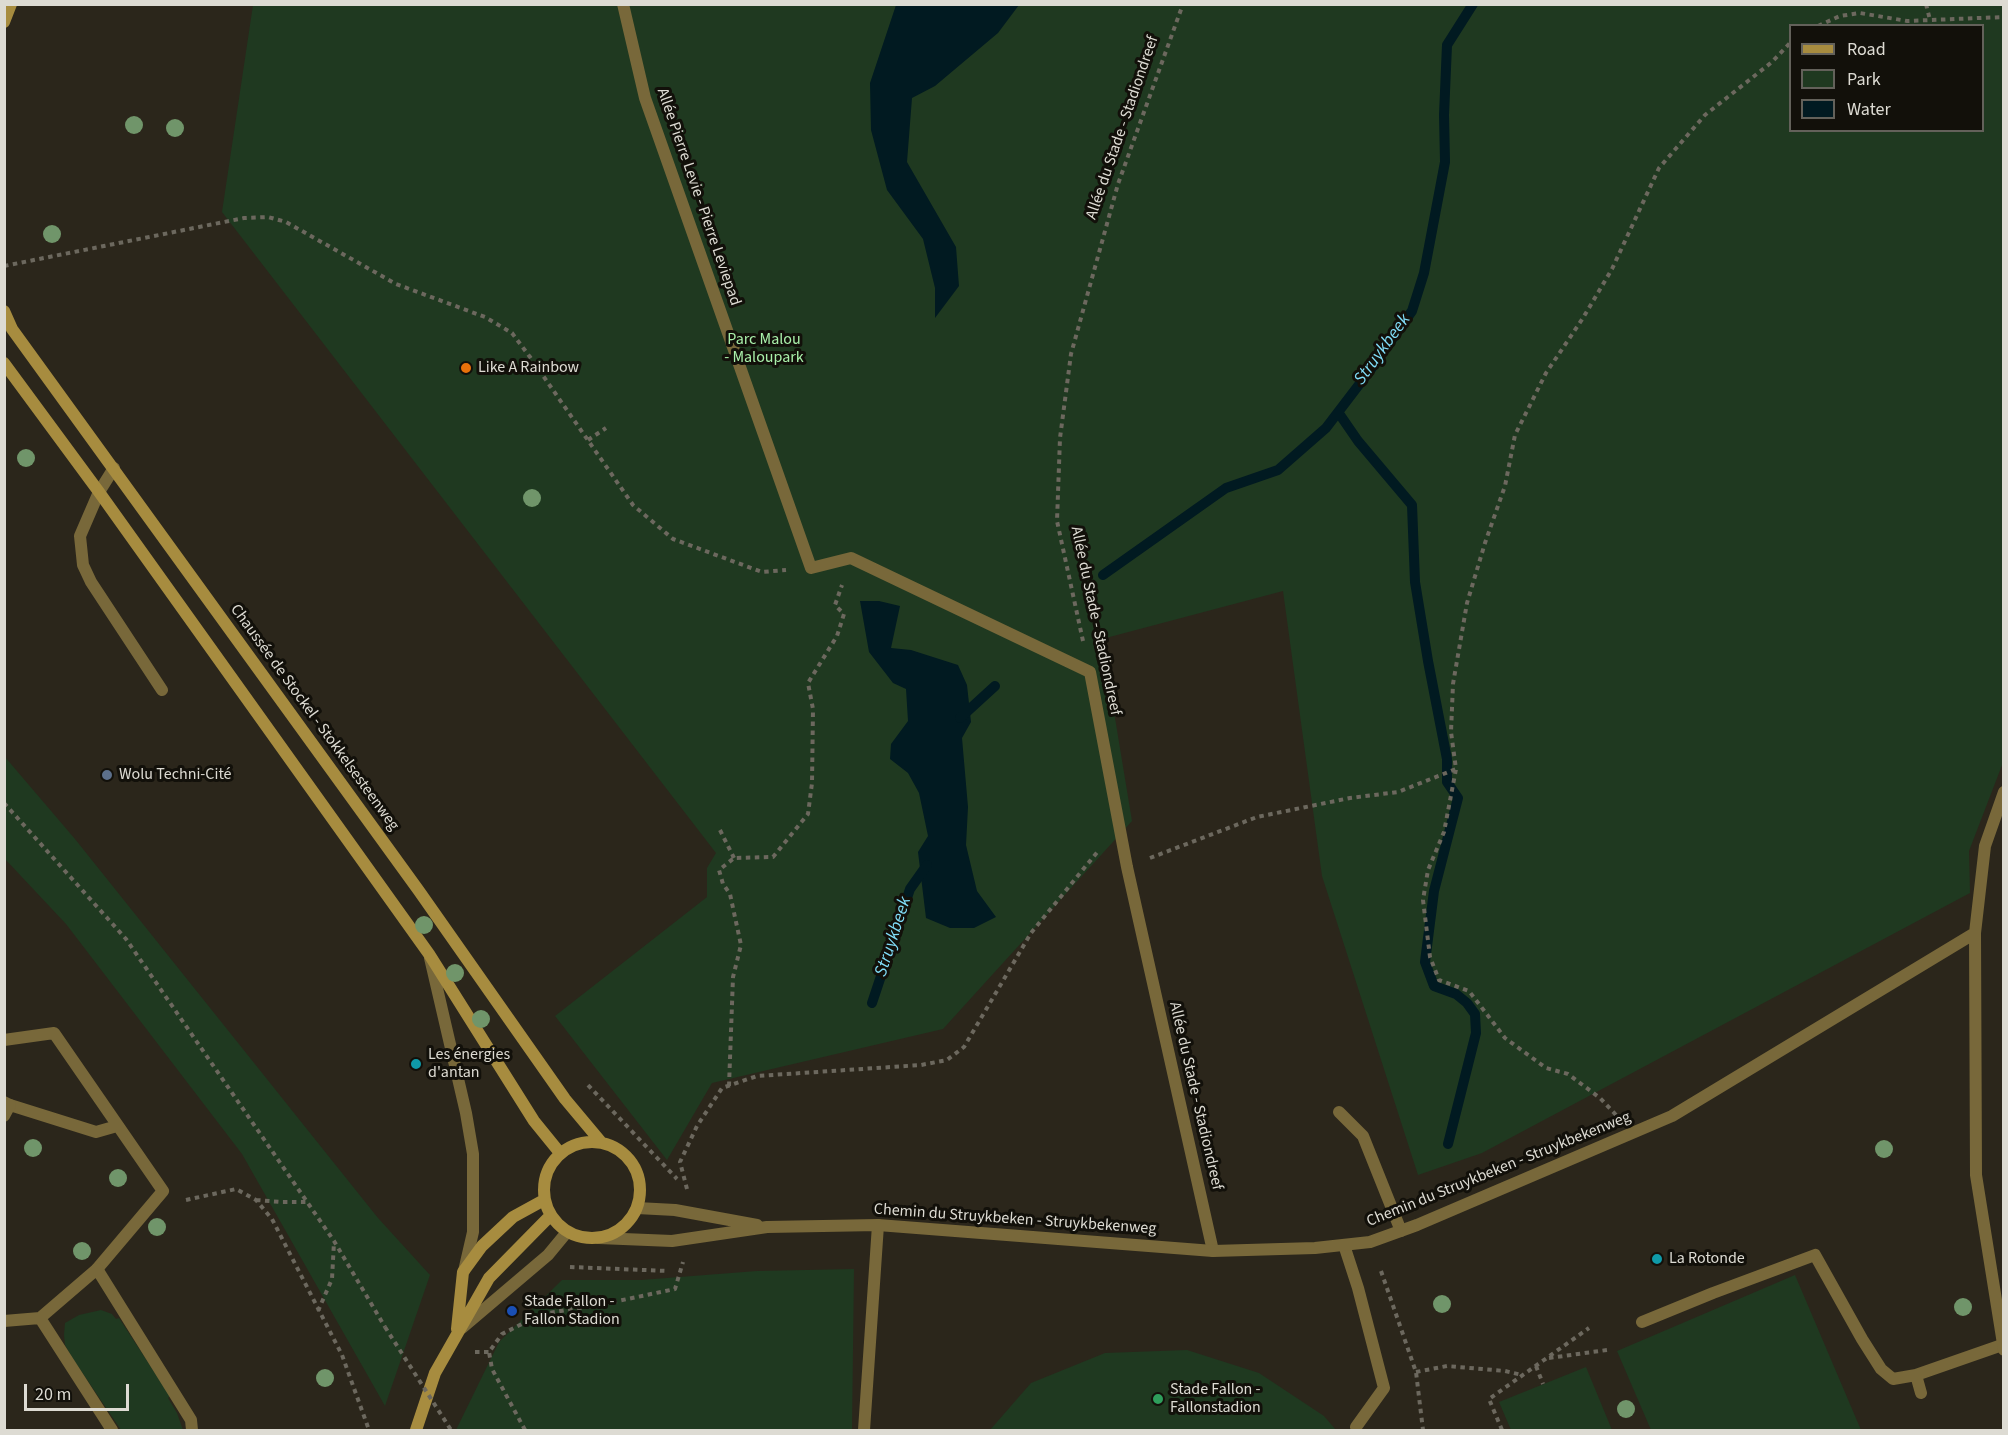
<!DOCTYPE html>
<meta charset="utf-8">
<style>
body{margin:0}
#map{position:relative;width:2008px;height:1435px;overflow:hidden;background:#2b261b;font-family:"Source Sans 3",sans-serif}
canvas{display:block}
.frame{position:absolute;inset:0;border:6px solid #dddbd3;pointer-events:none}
.legend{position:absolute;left:1789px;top:24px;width:195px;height:108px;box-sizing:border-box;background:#12100a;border:2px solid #63615a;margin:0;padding:8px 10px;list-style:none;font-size:18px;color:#dddbd3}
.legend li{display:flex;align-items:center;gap:12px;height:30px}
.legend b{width:30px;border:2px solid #63615a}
.scale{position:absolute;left:24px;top:1384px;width:105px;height:27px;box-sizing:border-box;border:3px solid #dddbd3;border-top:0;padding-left:8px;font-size:18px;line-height:21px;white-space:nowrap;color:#dddbd3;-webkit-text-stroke:4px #12100a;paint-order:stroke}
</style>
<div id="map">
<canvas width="2008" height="1435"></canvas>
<div class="frame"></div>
<ul class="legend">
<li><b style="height:8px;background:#a78c3f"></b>Road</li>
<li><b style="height:16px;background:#1f3920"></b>Park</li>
<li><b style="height:16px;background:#011a21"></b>Water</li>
</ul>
<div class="scale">20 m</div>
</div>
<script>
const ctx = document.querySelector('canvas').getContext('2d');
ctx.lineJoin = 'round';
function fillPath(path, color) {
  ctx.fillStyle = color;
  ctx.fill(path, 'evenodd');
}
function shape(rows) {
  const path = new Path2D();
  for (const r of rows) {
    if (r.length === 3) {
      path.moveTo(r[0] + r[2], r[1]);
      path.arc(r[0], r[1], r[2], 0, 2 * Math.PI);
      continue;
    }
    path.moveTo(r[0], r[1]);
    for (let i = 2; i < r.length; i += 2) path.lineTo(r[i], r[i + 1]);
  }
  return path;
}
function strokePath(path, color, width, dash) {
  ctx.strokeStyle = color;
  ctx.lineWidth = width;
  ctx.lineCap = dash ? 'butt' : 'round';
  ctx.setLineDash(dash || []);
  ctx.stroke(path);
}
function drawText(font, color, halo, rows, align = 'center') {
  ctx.font = font + ' "Source Sans 3",sans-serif';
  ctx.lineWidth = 6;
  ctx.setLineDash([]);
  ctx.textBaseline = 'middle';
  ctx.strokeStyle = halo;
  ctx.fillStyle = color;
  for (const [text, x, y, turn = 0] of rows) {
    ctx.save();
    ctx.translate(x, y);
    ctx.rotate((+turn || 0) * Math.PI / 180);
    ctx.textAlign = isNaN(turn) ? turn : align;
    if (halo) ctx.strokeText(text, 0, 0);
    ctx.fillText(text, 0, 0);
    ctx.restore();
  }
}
const green = shape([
 [253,5,2003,5,2004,760,1969,851,1970,893,1482,1153,1418,1175,1322,876,1283,591,1102,639,1132,821,943,1029,712,1083,667,1160,555,1016,707,897,707,868,716,853,222,212],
 [1790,26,1982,26,1982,130,1790,130],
 [5,757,75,839,378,1218,430,1275,385,1406,242,1154,66,924,5,859],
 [854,1269,852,1430,456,1430,499,1342,562,1280,641,1280,757,1271],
 [1795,1275,1861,1430,1651,1430,1617,1351],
 [101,1310,112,1314,116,1319,119,1318,170,1396,168,1398,177,1413,183,1430,121,1430,73,1359,65,1345,64,1335,65,1323,79,1315],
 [1187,1350,1259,1373,1324,1416,1336,1430,990,1430,1031,1383,1105,1353],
 [1586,1367,1612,1430,1511,1430,1499,1402]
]);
const water = shape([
 [896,5,1019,5,998,33,935,86,912,98,907,162,956,247,959,286,935,318,935,288,923,239,887,190,871,130,870,83],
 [860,601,879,601,900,606,891,648,911,650,958,665,967,685,971,722,962,738,968,807,966,845,977,891,996,917,974,928,950,928,926,918,918,852,928,836,919,793,908,773,890,759,891,744,908,721,906,689,893,683,869,652]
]);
const stream = shape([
 [1338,412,1358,441,1412,505,1415,582,1428,661,1447,759,1447,782,1458,798,1434,891,1425,962,1434,986,1456,994,1467,1003,1475,1014,1476,1033,1448,1144],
 [1103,575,1226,488,1278,470,1326,428,1371,369,1412,311,1424,273,1445,162,1444,115,1447,45,1473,4],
 [960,718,995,686],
 [872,1003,910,889,927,865]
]);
const path = shape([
 [1926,4,1930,20],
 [1818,26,1840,16,1860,13,1907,21,2004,17],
 [4,266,244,218,268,217,286,222,396,284,485,317,512,333,530,357,633,505,673,539,762,572,786,570],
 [588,440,606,428],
 [1083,641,1057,521,1060,438,1071,354,1118,184,1183,4],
 [4,803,126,939,334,1241,385,1327],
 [720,830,734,858],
 [1150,858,1257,817,1350,798,1398,792,1456,769],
 [588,1085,677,1179],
 [729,1086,733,977,741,945,730,894,723,884,719,870,734,858,773,857,808,814,812,783,813,709,808,683,837,636,844,614,835,605,842,585],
 [1616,1115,1600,1098,1568,1074,1546,1068,1505,1038,1469,991,1439,980,1430,957,1423,900,1428,870,1444,832,1456,769,1451,732,1453,684,1467,603,1485,543,1505,486,1515,435,1546,373,1583,318,1612,269,1659,168,1705,115,1772,62,1790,43],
 [687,1189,680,1162,697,1126,722,1088,757,1076,921,1065,947,1060,964,1047,1031,933,1099,850],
 [186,1200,236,1189,256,1200,272,1219,342,1355,369,1430],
 [256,1200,281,1202,307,1202],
 [570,1267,668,1271],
 [1381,1271,1416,1372,1423,1430],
 [318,1311,332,1279,334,1242],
 [475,1352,489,1352],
 [1549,1358,1607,1350],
 [1536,1366,1543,1384],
 [1416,1372,1447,1366,1505,1371,1522,1375],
 [525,1430,492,1369,489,1352,502,1334,542,1314,599,1305,675,1289,683,1262],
 [1502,1430,1489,1399,1589,1328]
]);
const lane = shape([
 [623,4,645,98,811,568,851,558,1090,672,1127,867,1213,1251],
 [114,468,99,492,80,536,83,565,91,582,162,690],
 [430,958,466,1113,473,1154,473,1232,464,1271],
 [4,1040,54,1033,163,1191,97,1269],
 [10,1105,96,1132,117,1126],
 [1339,1112,1363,1136,1401,1231],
 [1344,1245,1358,1288,1384,1388,1356,1427],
 [1642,1322,1713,1293,1815,1255,1862,1339,1881,1369,1893,1379,1916,1375],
 [462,1328,548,1255,567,1232],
 [1921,1393,1916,1375,2002,1345],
 [864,1430,878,1225]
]);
const street = shape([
 [2004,792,1985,846,1975,933,1976,1175,2004,1350],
 [4,1102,10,1105,4,1116],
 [637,1208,675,1210,757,1225],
 [599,1238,672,1241,767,1227,878,1225,1213,1251,1315,1248,1370,1242,1417,1225,1672,1116,1975,933],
 [4,1321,40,1318],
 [112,1430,40,1318,97,1269,191,1420,192,1430]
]);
const secondary = shape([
 [4,22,11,4],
 [4,311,12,329,419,891,565,1099,601,1142],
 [4,363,99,492,429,954,534,1121,560,1153],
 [592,1190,48],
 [457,1329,463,1272,482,1246,513,1217,544,1200],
 [416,1430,435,1373,489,1278,550,1216]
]);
const pathBridge = shape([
 [385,1327,451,1430]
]);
const trees = [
 [134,125],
 [175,128],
 [52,234],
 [26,458],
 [532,498],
 [424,925],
 [455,973],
 [481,1019],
 [33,1148],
 [1884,1149],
 [118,1178],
 [157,1227],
 [82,1251],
 [1442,1304],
 [1963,1307],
 [325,1378],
 [1626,1409]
];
const markers = [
 [466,368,6,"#e8710a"],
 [107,775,6,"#5c6f8a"],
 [416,1064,6,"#0f9aa8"],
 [1657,1259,6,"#0f9aa8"],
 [512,1311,6,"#1a4fb4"],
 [1158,1399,6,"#2e9e5b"]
];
const streetNames = [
 ["Allée du Stade - Stadiondreef",1123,128,-71],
 ["Allée Pierre Levie - Pierre Leviepad",698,197,71],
 ["Allée du Stade - Stadiondreef",1095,621,78],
 ["Chaussée de Stockel - Stokkelsesteenweg",314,718,54],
 ["Allée du Stade - Stadiondreef",1195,1096,77],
 ["Chemin du Struykbeken - Struykbekenweg",1499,1170,-22],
 ["Chemin du Struykbeken - Struykbekenweg",1015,1220,4]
];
const parkNames = [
 ["Parc Malou",764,340],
 ["- Maloupark",764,358]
];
const poiNames = [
 ["Like A Rainbow",478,368],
 ["Wolu Techni-Cité",119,775],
 ["Les énergies",428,1055],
 ["d'antan",428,1073],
 ["La Rotonde",1669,1259],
 ["Stade Fallon -",524,1302],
 ["Fallon Stadion",524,1320],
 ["Stade Fallon -",1170,1390],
 ["Fallonstadion",1170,1408]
];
const waterNames = [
 ["Struykbeek",1383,350,-54],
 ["Struykbeek",894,937,-72]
];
fillPath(green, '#1f3920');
fillPath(water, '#011a21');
strokePath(stream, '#011a21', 10);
strokePath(path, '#6c685e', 4, [4.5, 4.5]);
strokePath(lane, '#78683a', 12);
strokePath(street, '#78683a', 12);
strokePath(secondary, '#a78c3f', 12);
strokePath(pathBridge, '#6c685e', 4, [4.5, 4.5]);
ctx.fillStyle = '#70956a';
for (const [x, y] of trees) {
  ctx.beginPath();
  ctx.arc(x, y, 9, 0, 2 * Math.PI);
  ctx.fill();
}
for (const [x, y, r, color] of markers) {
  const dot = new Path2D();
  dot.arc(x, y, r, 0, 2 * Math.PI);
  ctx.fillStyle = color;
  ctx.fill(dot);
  strokePath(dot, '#12100a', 2);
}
drawText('16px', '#dddbd3', '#12100a', streetNames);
drawText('16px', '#a9f0aa', '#12100a', parkNames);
drawText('16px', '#dddbd3', '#12100a', poiNames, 'left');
drawText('italic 18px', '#80dcf7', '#12100a', waterNames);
</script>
